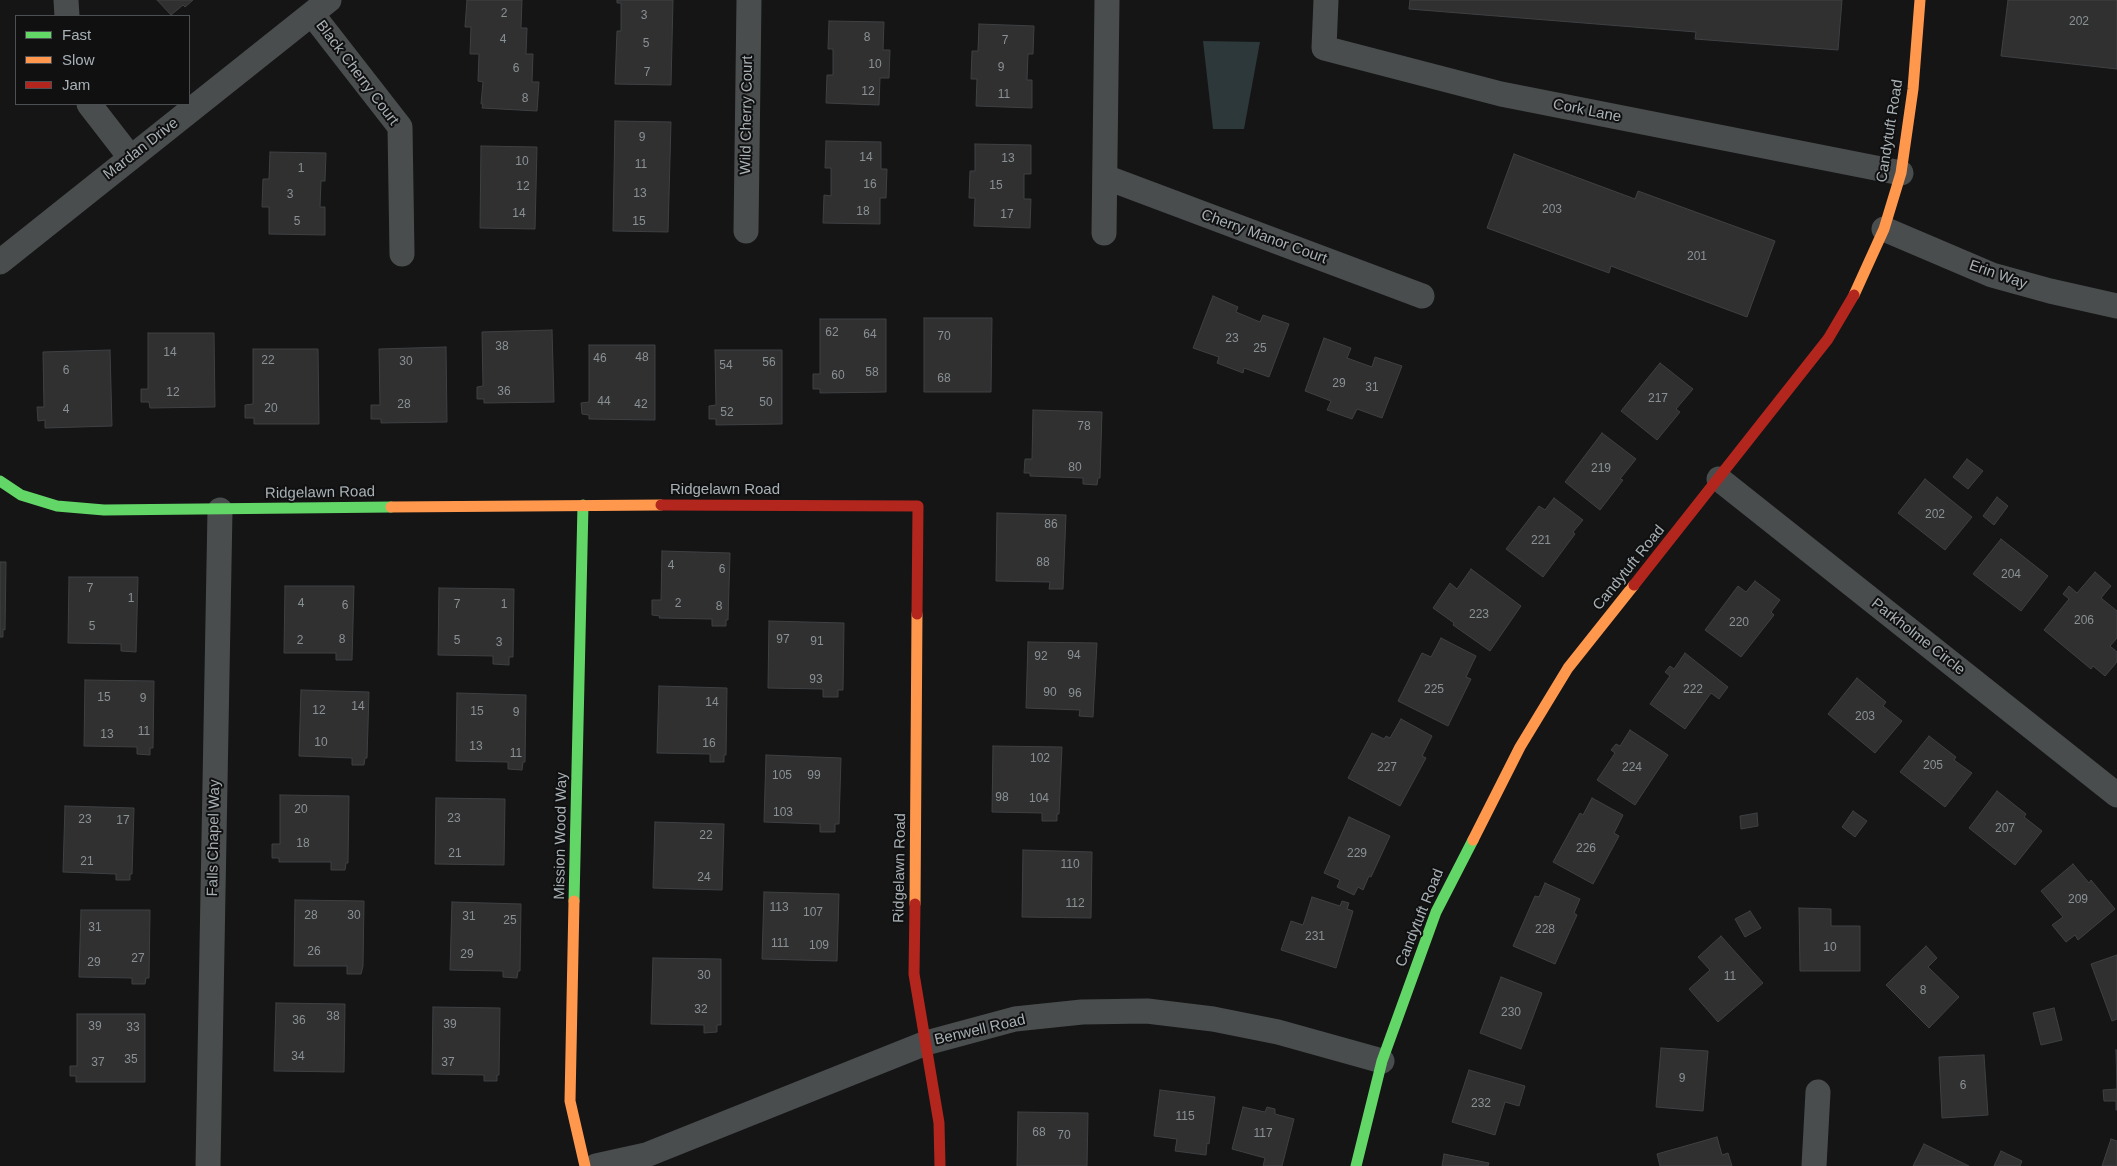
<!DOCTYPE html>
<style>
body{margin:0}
#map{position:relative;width:2117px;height:1166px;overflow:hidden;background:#151516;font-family:Arial,sans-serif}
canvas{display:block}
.legend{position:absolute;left:15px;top:15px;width:175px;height:90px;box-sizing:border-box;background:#101011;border:1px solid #4d5053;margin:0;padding:6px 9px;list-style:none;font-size:15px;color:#a8b1b5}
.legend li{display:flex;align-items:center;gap:10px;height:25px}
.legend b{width:25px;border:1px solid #4d5053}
</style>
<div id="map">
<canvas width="2117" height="1166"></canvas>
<ul class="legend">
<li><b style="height:6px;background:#63d668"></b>Fast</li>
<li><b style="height:6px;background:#ff974d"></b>Slow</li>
<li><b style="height:6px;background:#b3261e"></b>Jam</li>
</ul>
</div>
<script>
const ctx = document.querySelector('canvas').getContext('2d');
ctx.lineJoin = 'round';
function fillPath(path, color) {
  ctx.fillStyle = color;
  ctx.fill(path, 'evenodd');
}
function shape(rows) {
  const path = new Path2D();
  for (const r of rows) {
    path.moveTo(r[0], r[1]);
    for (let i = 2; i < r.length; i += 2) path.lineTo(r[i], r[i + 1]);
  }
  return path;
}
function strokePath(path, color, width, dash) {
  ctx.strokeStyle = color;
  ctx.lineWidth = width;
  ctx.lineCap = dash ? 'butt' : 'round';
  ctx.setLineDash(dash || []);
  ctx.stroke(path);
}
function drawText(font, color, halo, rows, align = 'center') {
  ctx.font = font + ' Arial,sans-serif';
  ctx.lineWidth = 4;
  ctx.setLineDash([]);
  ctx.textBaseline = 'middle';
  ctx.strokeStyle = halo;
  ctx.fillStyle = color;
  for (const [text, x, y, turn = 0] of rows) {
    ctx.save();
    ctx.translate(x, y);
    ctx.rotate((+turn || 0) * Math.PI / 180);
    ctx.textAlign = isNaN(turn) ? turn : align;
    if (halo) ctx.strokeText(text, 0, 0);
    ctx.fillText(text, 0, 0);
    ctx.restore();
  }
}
const water = shape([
 [1203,41,1260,42,1244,129,1213,129]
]);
const building = shape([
 [157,0,193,0,185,7,183,5,171,15,157,0],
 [467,0,522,0,521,28,527,28,526,54,533,54,532,82,539,82,537,111,482,108,483,104,481,104,483,82,478,81,479,54,470,54,471,27,465,27,467,0],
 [617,0,673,0,671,85,615,84,617,31,621,31,621,3,617,3,617,0],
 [1410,0,1842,0,1838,50,1695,39,1696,32,1409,9,1410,0],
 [2008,0,2117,0,2117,69,2001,56,2008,0],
 [829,21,884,22,883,50,890,50,889,78,880,78,879,105,826,103,827,75,833,75,833,49,828,49,829,21],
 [979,24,1034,26,1033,54,1028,54,1027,80,1032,80,1032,108,976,106,977,79,971,79,972,51,978,51,979,24],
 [615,121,671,122,668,232,613,231,615,121],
 [826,141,881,142,881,169,887,169,886,198,880,198,880,224,823,223,824,195,831,196,831,168,825,168,826,141],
 [975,144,1031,145,1031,174,1024,174,1024,199,1031,199,1030,228,974,226,975,198,969,198,970,171,975,171,975,144],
 [481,146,537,147,535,229,480,228,481,146],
 [270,152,326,153,325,181,321,181,320,207,325,207,325,235,269,234,269,207,262,207,263,179,269,179,270,152],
 [1514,154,1635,199,1638,191,1775,241,1747,317,1611,266,1609,273,1487,228,1514,154],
 [1213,296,1238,307,1236,312,1260,322,1263,315,1289,324,1269,377,1244,368,1243,373,1217,363,1219,357,1193,348,1213,296],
 [924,318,992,318,991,392,924,392,924,318],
 [820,319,886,319,886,392,820,393,820,389,813,389,813,374,820,374,820,319],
 [552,330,554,402,484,403,484,399,477,399,477,387,483,386,482,332,552,330],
 [148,333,214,333,215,407,150,408,149,402,141,402,141,389,148,389,148,333],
 [1324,338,1351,348,1347,358,1372,367,1375,357,1402,366,1382,418,1357,409,1352,419,1327,410,1331,401,1305,391,1324,338],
 [589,345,655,345,655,420,589,419,589,415,582,414,581,403,589,402,589,345],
 [446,347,447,422,381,423,381,419,371,419,371,405,380,405,379,349,446,347],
 [253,349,318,349,319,424,254,424,254,418,245,418,245,405,253,404,253,349],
 [110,350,112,426,45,428,45,420,38,421,37,407,44,407,43,352,110,350],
 [715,350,782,350,782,424,716,425,716,419,709,419,709,406,716,405,715,350],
 [1660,363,1693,389,1676,409,1680,412,1657,440,1621,411,1660,363],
 [1033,410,1102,412,1100,478,1098,478,1097,485,1083,484,1083,478,1030,476,1030,473,1024,473,1025,459,1032,459,1033,410],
 [1602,433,1636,459,1620,479,1623,480,1600,510,1565,482,1602,433],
 [1967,459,1983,471,1968,489,1953,477,1967,459],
 [1925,479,1972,517,1945,550,1898,513,1925,479],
 [1997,497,2008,506,1994,525,1983,516,1997,497],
 [1554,498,1583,520,1573,532,1575,534,1543,577,1506,549,1539,506,1545,510,1554,498],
 [997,513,1066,515,1063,589,1049,589,1050,582,996,581,997,513],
 [2001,539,2048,576,2021,611,1973,574,2001,539],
 [662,551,730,553,728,620,726,620,726,626,712,626,712,619,659,618,660,616,652,615,652,600,661,600,662,551],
 [0,562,6,562,5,630,3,629,3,637,0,637,0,562],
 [1471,569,1521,606,1490,651,1453,625,1454,623,1433,608,1450,583,1457,589,1471,569],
 [2095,572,2111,586,2101,598,2117,611,2117,638,2110,646,2117,652,2117,662,2105,676,2093,666,2091,669,2044,630,2069,599,2063,594,2069,586,2077,593,2095,572],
 [69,577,138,577,136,652,121,651,121,644,68,643,69,577],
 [1755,581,1780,600,1771,612,1774,615,1741,657,1705,630,1738,586,1746,592,1755,581],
 [285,586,354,586,352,660,336,660,336,653,284,653,285,586],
 [439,588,514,589,513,657,509,657,509,665,493,664,493,656,438,655,439,588],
 [769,621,844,623,843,690,838,690,838,697,823,697,823,689,768,688,769,621],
 [1441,638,1476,656,1466,677,1471,679,1448,726,1398,701,1422,653,1431,657,1441,638],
 [1028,642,1097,643,1093,717,1079,716,1080,710,1026,708,1028,642],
 [1685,653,1728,687,1719,699,1711,693,1685,729,1650,704,1670,676,1665,672,1670,666,1674,669,1685,653],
 [1857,678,1886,702,1883,706,1902,721,1875,753,1828,714,1857,678],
 [85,680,154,681,153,748,150,748,150,755,137,754,137,747,84,746,85,680],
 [659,686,727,688,726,755,724,755,724,762,710,762,710,754,657,753,659,686],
 [301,690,369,692,367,758,365,758,364,765,352,765,352,758,299,756,301,690],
 [457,693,526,695,525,762,523,762,522,770,508,769,508,762,456,761,457,693],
 [1401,719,1432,736,1422,756,1426,758,1400,806,1348,778,1372,733,1384,739,1386,736,1390,738,1401,719],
 [1630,730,1668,755,1635,805,1597,780,1615,753,1611,750,1616,744,1620,746,1630,730],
 [1929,736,1956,757,1954,760,1972,773,1945,807,1900,772,1929,736],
 [993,746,1062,747,1059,814,1057,814,1057,821,1042,821,1042,813,992,812,993,746],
 [766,755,841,758,839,824,835,824,835,832,820,832,820,824,764,822,766,755],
 [1997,791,2026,814,2024,817,2042,831,2015,865,1969,828,1997,791],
 [280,795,349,796,348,863,346,863,345,870,331,870,331,862,279,862,279,858,272,858,272,844,280,844,280,795],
 [436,798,505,799,504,865,435,864,436,798],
 [1592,798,1623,815,1614,833,1619,836,1593,884,1553,862,1580,813,1583,815,1592,798],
 [65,806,134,808,132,874,130,874,130,880,116,880,116,874,63,872,65,806],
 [1853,811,1867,821,1855,837,1842,827,1853,811],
 [1757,813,1758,826,1741,829,1740,816,1757,813],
 [1349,817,1390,836,1371,877,1369,876,1363,890,1358,887,1354,895,1337,887,1340,880,1324,873,1349,817],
 [655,822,724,824,722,890,653,888,655,822],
 [1023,850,1092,852,1091,918,1022,917,1023,850],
 [2073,864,2089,883,2091,880,2115,909,2078,940,2075,935,2066,942,2052,925,2063,917,2041,891,2073,864],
 [1545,883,1580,899,1574,913,1577,915,1555,964,1513,946,1535,896,1539,897,1545,883],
 [764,892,839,894,837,961,762,959,764,892],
 [1312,897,1340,906,1342,901,1349,903,1347,909,1353,911,1336,968,1281,950,1291,921,1303,925,1312,897],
 [295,900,364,901,363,966,361,974,347,974,347,966,294,966,295,900],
 [452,902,521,904,520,971,518,971,517,978,503,977,503,971,450,970,452,902],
 [1799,908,1831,909,1831,926,1860,926,1860,971,1800,971,1799,908],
 [81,910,150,910,149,978,146,978,145,984,132,984,132,978,79,977,81,910],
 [1750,911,1761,928,1745,937,1735,919,1750,911],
 [1721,936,1763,983,1718,1022,1689,989,1710,970,1698,957,1721,936],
 [1926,946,1937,958,1928,967,1959,997,1929,1028,1886,985,1926,946],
 [2117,955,2117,1019,2112,1021,2091,964,2117,955],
 [653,958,721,959,721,1025,717,1025,717,1032,704,1033,704,1025,651,1024,653,958],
 [1501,977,1542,993,1521,1049,1480,1033,1501,977],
 [276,1003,345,1004,344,1072,274,1071,276,1003],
 [433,1007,500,1008,499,1075,497,1075,497,1081,484,1081,484,1075,432,1074,433,1007],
 [2054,1008,2062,1040,2041,1045,2033,1013,2054,1008],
 [77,1014,145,1014,145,1082,76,1082,76,1076,70,1076,70,1066,77,1066,77,1014],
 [1661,1048,1708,1051,1703,1111,1656,1107,1661,1048],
 [2116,1050,2117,1050,2117,1110,2116,1110,2116,1101,2104,1101,2103,1090,2117,1089,2116,1050],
 [1984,1055,1988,1115,1942,1118,1939,1057,1984,1055],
 [1469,1070,1525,1086,1519,1106,1505,1102,1495,1135,1452,1122,1469,1070],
 [1160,1090,1215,1097,1209,1144,1207,1143,1206,1155,1175,1151,1177,1139,1154,1136,1160,1090],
 [1243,1107,1265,1112,1267,1107,1275,1109,1275,1114,1294,1119,1282,1166,1263,1166,1265,1158,1232,1149,1243,1107],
 [1018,1112,1088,1113,1087,1166,1017,1166,1018,1112],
 [1717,1137,1722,1155,1728,1153,1732,1166,1660,1166,1657,1154,1717,1137],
 [2111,1139,2117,1141,2117,1166,2102,1166,2111,1139],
 [1924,1144,1969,1166,1913,1166,1924,1144],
 [2001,1151,2022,1161,2020,1166,1994,1166,2001,1151],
 [1444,1154,1489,1163,1488,1166,1442,1166,1444,1154]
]);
const street = shape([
 [66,0,67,16],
 [1326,0,1324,48,1501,94,1901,173],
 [312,14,400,127,402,254],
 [89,104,130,157],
 [1105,177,1422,296],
 [1884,229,1992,275,2050,291,2117,306],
 [746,231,749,0],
 [1104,233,1107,0],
 [0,262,329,0],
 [1719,479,2117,795],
 [208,1166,220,510],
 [596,1166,646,1155,926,1043,1015,1019,1082,1012,1147,1011,1213,1019,1278,1032,1382,1061],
 [1814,1166,1818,1092]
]);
const fast = shape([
 [0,481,21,495,57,506,104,510,391,507],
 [574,901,583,505],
 [1356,1166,1382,1061,1436,912,1473,840]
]);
const slow = shape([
 [1854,295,1884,229,1901,173,1913,89,1920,0],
 [391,507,661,505],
 [1473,840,1520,747,1568,668,1634,585],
 [574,901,570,1101,585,1166],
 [915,904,917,614]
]);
const jam = shape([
 [661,505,918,506,917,614],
 [1634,585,1828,339,1854,295],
 [915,904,914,974,939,1123,940,1166]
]);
const numberNames = [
 ["2",504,14],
 ["3",644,16],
 ["202",2079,22],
 ["8",867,38],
 ["4",503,40],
 ["7",1005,41],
 ["5",646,44],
 ["10",875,65],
 ["9",1001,68],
 ["6",516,69],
 ["7",647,73],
 ["12",868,92],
 ["11",1004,95],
 ["8",525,99],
 ["9",642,138],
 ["14",866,158],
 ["13",1008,159],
 ["10",522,162],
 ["11",641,165],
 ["1",301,169],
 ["16",870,185],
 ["15",996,186],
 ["12",523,187],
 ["13",640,194],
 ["3",290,195],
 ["203",1552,210],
 ["18",863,212],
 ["14",519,214],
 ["17",1007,215],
 ["5",297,222],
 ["15",639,222],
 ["201",1697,257],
 ["62",832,333],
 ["64",870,335],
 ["70",944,337],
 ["23",1232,339],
 ["38",502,347],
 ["25",1260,349],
 ["14",170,353],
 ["48",642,358],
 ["46",600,359],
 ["22",268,361],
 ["30",406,362],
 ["56",769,363],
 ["54",726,366],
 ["6",66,371],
 ["58",872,373],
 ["60",838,376],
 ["68",944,379],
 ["29",1339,384],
 ["31",1372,388],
 ["36",504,392],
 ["12",173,393],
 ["217",1658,399],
 ["44",604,402],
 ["50",766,403],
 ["28",404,405],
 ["42",641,405],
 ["20",271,409],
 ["4",66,410],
 ["52",727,413],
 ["78",1084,427],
 ["80",1075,468],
 ["219",1601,469],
 ["202",1935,515],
 ["86",1051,525],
 ["221",1541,541],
 ["88",1043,563],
 ["4",671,566],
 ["6",722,570],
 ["204",2011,575],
 ["7",90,589],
 ["1",131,599],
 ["4",301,604],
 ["2",678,604],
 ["7",457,605],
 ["1",504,605],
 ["6",345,606],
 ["8",719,607],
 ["223",1479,615],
 ["206",2084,621],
 ["220",1739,623],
 ["5",92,627],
 ["8",342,640],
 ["97",783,640],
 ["2",300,641],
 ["5",457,641],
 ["91",817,642],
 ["3",499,643],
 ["94",1074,656],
 ["92",1041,657],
 ["93",816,680],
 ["225",1434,690],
 ["222",1693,690],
 ["90",1050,693],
 ["96",1075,694],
 ["15",104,698],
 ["9",143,699],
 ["14",712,703],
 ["14",358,707],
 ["12",319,711],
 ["15",477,712],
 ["9",516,713],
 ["203",1865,717],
 ["11",144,732],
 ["13",107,735],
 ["10",321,743],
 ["16",709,744],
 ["13",476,747],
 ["11",516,754],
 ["102",1040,759],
 ["205",1933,766],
 ["227",1387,768],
 ["224",1632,768],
 ["105",782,776],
 ["99",814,776],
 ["98",1002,798],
 ["104",1039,799],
 ["20",301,810],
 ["103",783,813],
 ["23",454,819],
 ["23",85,820],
 ["17",123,821],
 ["207",2005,829],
 ["22",706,836],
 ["18",303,844],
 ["226",1586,849],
 ["21",455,854],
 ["229",1357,854],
 ["21",87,862],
 ["110",1070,865],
 ["24",704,878],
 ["209",2078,900],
 ["112",1075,904],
 ["113",779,908],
 ["107",813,913],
 ["28",311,916],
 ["30",354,916],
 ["31",469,917],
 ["25",510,921],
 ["31",95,928],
 ["228",1545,930],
 ["231",1315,937],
 ["111",780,944],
 ["109",819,946],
 ["10",1830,948],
 ["26",314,952],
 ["29",467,955],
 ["27",138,959],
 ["29",94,963],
 ["30",704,976],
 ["11",1730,977],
 ["8",1923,991],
 ["32",701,1010],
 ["230",1511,1013],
 ["38",333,1017],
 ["36",299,1021],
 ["39",450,1025],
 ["39",95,1027],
 ["33",133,1028],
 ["34",298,1057],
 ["35",131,1060],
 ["37",98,1063],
 ["37",448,1063],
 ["9",1682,1079],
 ["6",1963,1086],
 ["232",1481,1104],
 ["115",1185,1117],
 ["68",1039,1133],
 ["117",1263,1134],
 ["70",1064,1136]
];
const streetNames = [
 ["Black Cherry Court",357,73,53],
 ["Cork Lane",1587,111,11],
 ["Wild Cherry Court",747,115,-89],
 ["Candytuft Road",1890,131,-81],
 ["Mardan Drive",141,149,-38],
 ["Cherry Manor Court",1264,237,20],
 ["Erin Way",1998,275,19],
 ["Ridgelawn Road",725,490],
 ["Ridgelawn Road",320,493,-1],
 ["Candytuft Road",1629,568,-51],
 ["Parkholme Circle",1918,637,38],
 ["Mission Wood Way",561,836,-89],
 ["Falls Chapel Way",214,838,-89],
 ["Ridgelawn Road",900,868,-89],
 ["Candytuft Road",1420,918,-68],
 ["Benwell Road",980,1030,-13]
];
fillPath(water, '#2d383a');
fillPath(building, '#303031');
strokePath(building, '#3e4042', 1);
strokePath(street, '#4a4d4e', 25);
strokePath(fast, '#63d668', 11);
strokePath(slow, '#ff974d', 11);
strokePath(jam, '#b3261e', 11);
drawText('12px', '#8a9194', null, numberNames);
drawText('15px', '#a8b1b5', '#101011', streetNames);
</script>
